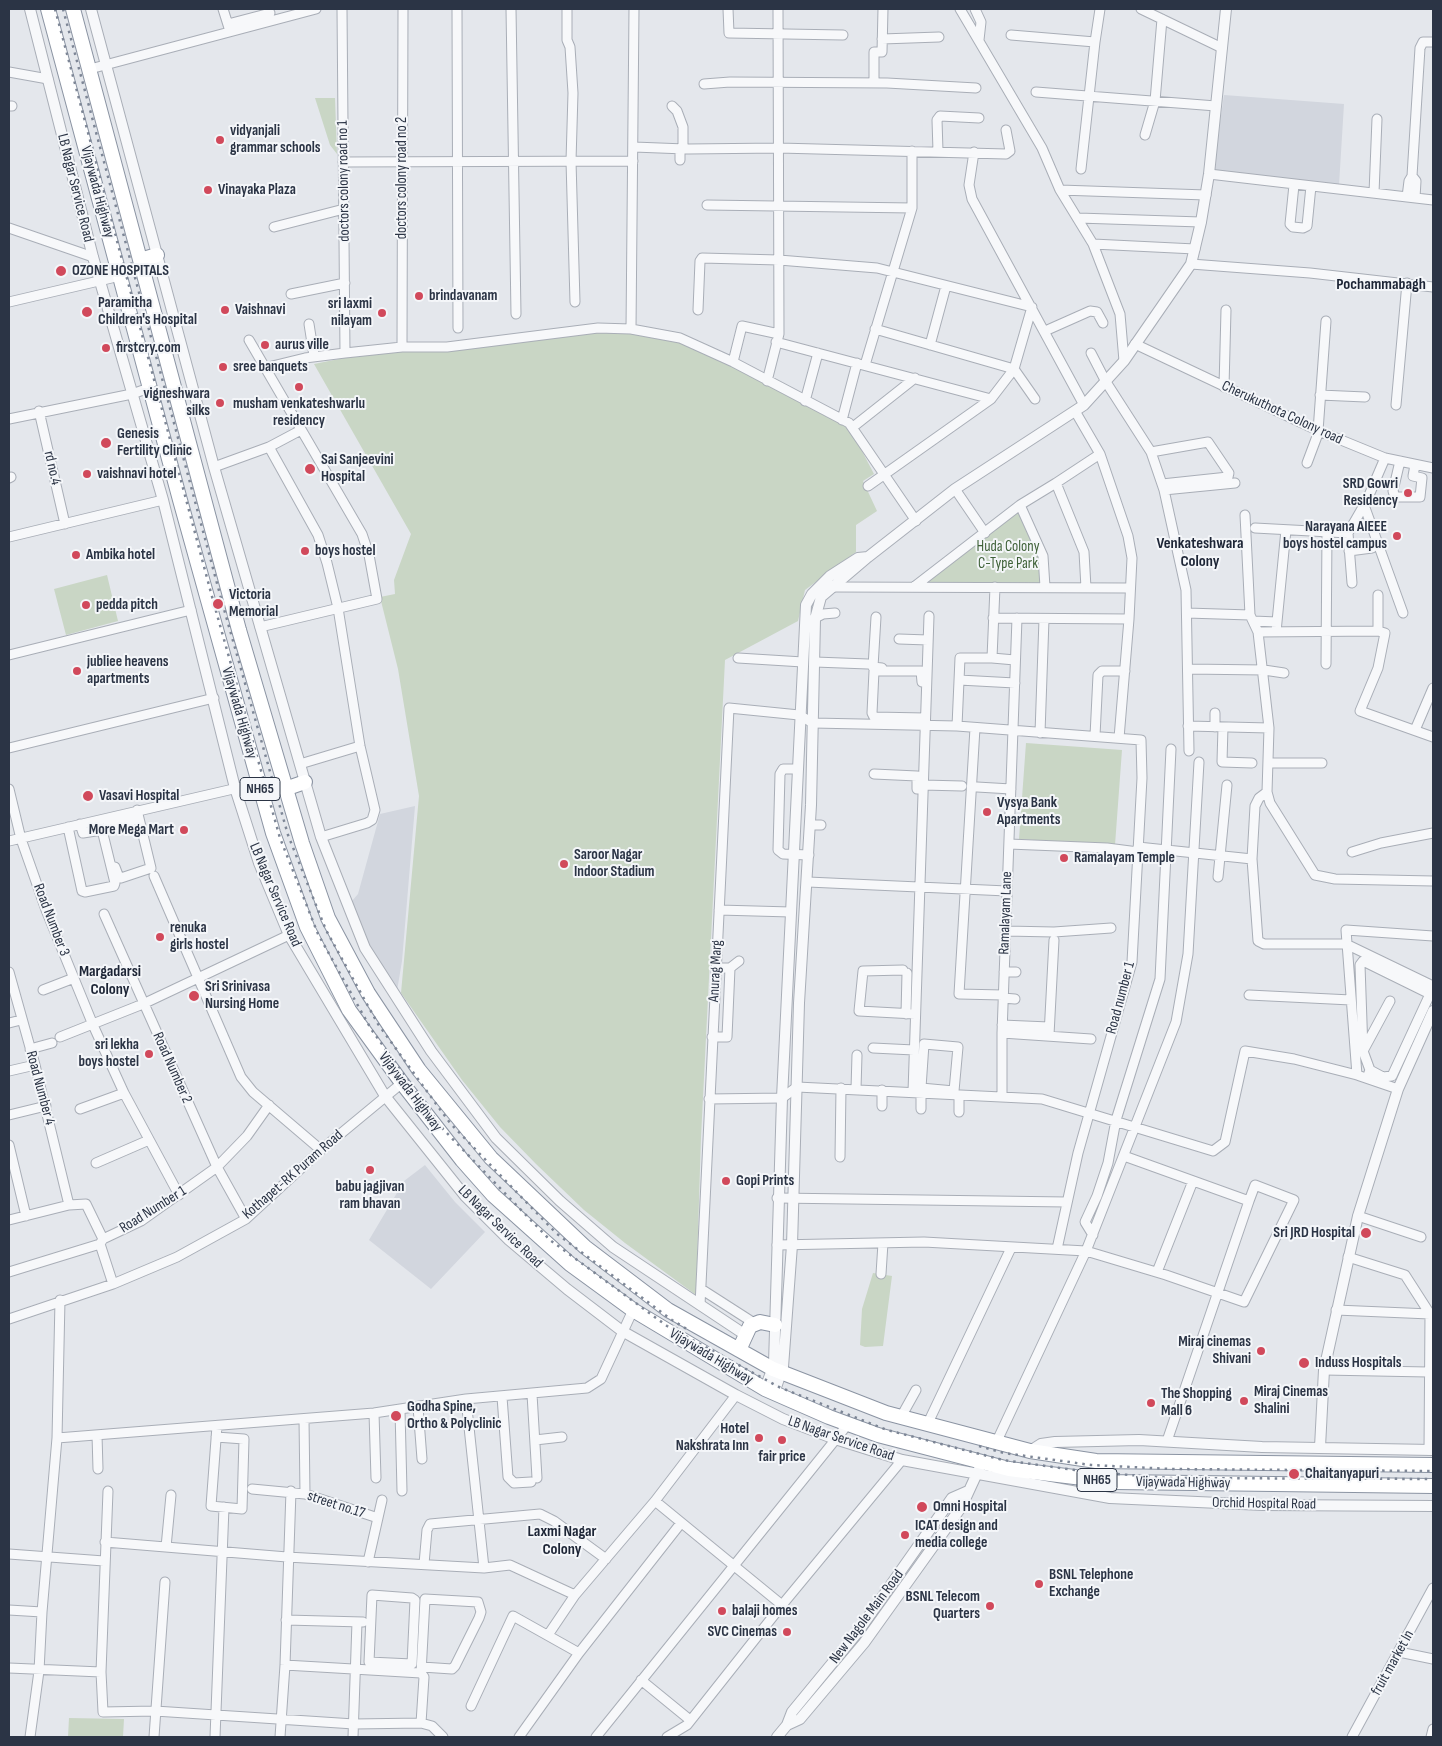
<!DOCTYPE html>
<style>
body{margin:0}
#map{position:relative;width:1442px;height:1746px;overflow:hidden;background:#e4e7ec;font-family:"Sofia Sans Condensed",sans-serif}
canvas{display:block}
.frame{position:absolute;inset:0;border:10px solid #2b3445;pointer-events:none}
</style>
<div id="map">
<canvas width="1442" height="1746"></canvas>
<div class="frame"></div>
</div>
<script>
const ctx = document.querySelector('canvas').getContext('2d');
ctx.lineJoin = 'round';
function fillPath(path, color) {
  ctx.fillStyle = color;
  ctx.fill(path, 'evenodd');
}
function shape(rows) {
  const path = new Path2D();
  for (const r of rows) {
    path.moveTo(r[0], r[1]);
    for (let i = 2; i < r.length; i += 2) path.lineTo(r[i], r[i + 1]);
  }
  return path;
}
function strokePath(path, color, width, dash) {
  ctx.strokeStyle = color;
  ctx.lineWidth = width;
  ctx.lineCap = dash ? 'butt' : 'round';
  ctx.setLineDash(dash || []);
  ctx.stroke(path);
}
function drawText(font, color, halo, rows, align = 'center') {
  ctx.font = font + ' "Sofia Sans Condensed",sans-serif';
  ctx.lineWidth = 4;
  ctx.setLineDash([]);
  ctx.textBaseline = 'middle';
  ctx.strokeStyle = halo;
  ctx.fillStyle = color;
  for (const [text, x, y, turn = 0] of rows) {
    ctx.save();
    ctx.translate(x, y);
    ctx.rotate((+turn || 0) * Math.PI / 180);
    ctx.textAlign = isNaN(turn) ? turn : align;
    if (halo) ctx.strokeText(text, 0, 0);
    ctx.fillText(text, 0, 0);
    ctx.restore();
  }
}
const built = shape([
 [1224,95,1344,104,1339,185,1215,171,1215,156],
 [415,806,402,961,397,991,370,947,352,901,358,894,361,883,380,814],
 [425,1165,455,1202,485,1232,431,1289,369,1240,404,1181]
]);
const green = shape([
 [315,98,335,98,337,154,330,145],
 [610,331,678,340,732,364,842,423,852,432,874,474,863,481,877,511,856,525,856,552,805,590,798,621,725,660,701,1137,696,1295,625,1243,584,1210,536,1164,500,1127,462,1080,401,993,419,796,398,669,380,597,395,594,394,580,411,534,314,364,344,358,427,347,445,351],
 [1019,512,1039,557,1040,583,930,582,929,577],
 [107,575,118,621,66,635,54,589],
 [1026,743,1122,750,1115,845,1019,839],
 [873,1273,892,1276,883,1346,865,1347,860,1345,862,1309],
 [69,1718,124,1719,123,1737,68,1737]
]);
const minor = shape([
 [223,9,229,28],
 [342,9,345,353],
 [457,9,458,328],
 [511,9,516,314],
 [567,9,567,40,570,47,573,93,571,161,575,302],
 [728,9,729,33,843,35],
 [960,9,1042,148,1060,190,1093,244,1120,314,1124,361],
 [975,9,981,22,979,40],
 [1141,9,1222,48],
 [228,24,270,13],
 [1011,35,1095,42,1100,9],
 [882,39,939,37],
 [90,69,316,9],
 [9,72,48,79],
 [874,83,874,52,882,52,883,9],
 [704,84,730,82,887,83,976,88],
 [1036,92,1216,106],
 [9,106,12,106],
 [672,106,677,111,683,127,683,149],
 [1145,135,1155,101,1162,19],
 [634,147,685,149],
 [688,149,779,148,1006,154,1010,151,1006,130],
 [938,151,937,120,940,116,979,118],
 [974,152,969,185,972,199,1084,405],
 [680,160,680,149],
 [343,162,633,161],
 [1081,169,1095,42],
 [1209,174,1433,200],
 [1412,176,1420,48,1423,42,1433,42],
 [1294,185,1290,224,1293,227,1303,228,1307,226,1311,186],
 [1060,190,1206,195],
 [1374,193,1377,119],
 [1407,197,1409,181,1412,176,1416,181,1415,198],
 [707,205,912,208],
 [1078,218,1201,222],
 [274,227,344,209],
 [9,228,93,257],
 [1093,244,1195,249],
 [1191,264,1310,273,1433,287],
 [291,294,345,283],
 [9,302,120,276],
 [698,310,700,261,702,258,779,260,877,268,1032,307,1014,369,991,399,868,486],
 [309,324,314,356],
 [631,329,634,9],
 [875,329,1014,369,1035,399],
 [1045,331,1090,311,1097,312,1103,323],
 [249,340,362,534,369,555,377,599,260,627],
 [776,342,991,399],
 [1135,344,1319,431,1385,458,1433,468],
 [930,345,946,286],
 [402,347,403,9],
 [1091,353,1106,382,1151,452,1164,490,1186,590,1189,751],
 [733,362,742,326,779,334],
 [865,365,912,208,912,151],
 [264,368,305,358,345,353,402,347,447,347,598,328,631,329,680,338,733,362,849,423,916,521],
 [767,381,779,334,778,9],
 [1224,387,1226,310],
 [1320,395,1365,397],
 [805,401,818,353],
 [1396,405,1407,283],
 [39,411,65,524],
 [1075,411,1100,454,1128,536,1132,558,1129,619,1119,738],
 [9,419,132,394,149,388],
 [842,420,857,363],
 [853,427,915,378],
 [1318,431,1326,321],
 [269,447,318,535,327,563,338,608,360,746,375,810,372,820,367,823,321,837],
 [1151,452,1208,442,1229,473,1228,477,1162,484],
 [1400,461,1393,491,1395,497,1420,497,1422,478,1413,476,1415,465],
 [1307,463,1319,431],
 [214,467,269,447,301,430],
 [9,478,11,477],
 [955,489,985,533],
 [1164,490,1235,483],
 [1020,505,1043,556,1045,587],
 [1364,505,1403,613],
 [1245,515,1250,615,1258,632,1269,728,1267,792,1270,803,1315,875,1335,879,1433,881],
 [1255,528,1348,533],
 [9,537,163,500],
 [1349,551,1372,548],
 [1352,583,1348,533,1367,500,1385,458],
 [915,586,1020,505,1056,483],
 [832,587,1130,588],
 [1086,588,1084,552,1056,483,1100,454],
 [1378,595,1378,631],
 [1187,613,1250,615],
 [876,617,873,667,882,668],
 [993,618,1129,619],
 [813,619,823,614,835,613],
 [1253,621,1277,622],
 [1258,632,1378,631,1385,633,1378,668,1360,711,1433,737],
 [1276,632,1286,530],
 [899,639,928,640],
 [9,655,191,610],
 [738,658,803,662],
 [992,658,1015,660],
 [815,662,868,664],
 [1326,664,1327,532],
 [1188,669,1264,670,1284,673],
 [959,680,1015,683],
 [922,682,921,671,874,671,872,713,874,717,925,718],
 [1215,713,1215,727],
 [957,726,960,658,992,658,995,587],
 [1188,726,1269,728],
 [1223,727,1222,762,1252,763],
 [975,728,959,994,1003,995],
 [1415,730,1433,688],
 [1040,733,1044,619],
 [1095,736,1098,675,1102,671,1125,671],
 [9,748,214,698],
 [1269,763,1322,763],
 [300,764,360,746],
 [797,769,783,769,780,774,778,850,783,854,809,855],
 [874,774,917,776,917,789],
 [923,785,962,786],
 [977,787,1011,789],
 [9,789,21,839,46,910,93,1025,124,1093,179,1195],
 [1267,792,1259,798,1255,806,1252,859,1258,941,1264,944,1346,944,1433,986],
 [810,825,821,825],
 [68,827,82,891,85,892,114,886,115,883,102,830,83,833,80,824],
 [105,828,139,819],
 [9,841,259,783],
 [1009,844,1107,848,1138,852],
 [1138,847,1252,859],
 [1352,852,1381,843,1433,833],
 [115,867,118,875,121,878,151,868,137,810],
 [154,876,241,1077,253,1092,321,1150],
 [1218,877,1227,785],
 [808,882,1007,891],
 [719,910,791,912],
 [104,914,217,1167,246,1219],
 [1006,931,1054,932,1111,928],
 [730,968,739,961],
 [903,970,863,971,859,1011,915,1014],
 [9,972,35,1065,69,1205],
 [1004,972,1016,972],
 [43,990,74,978],
 [1249,995,1351,1000],
 [1003,998,1015,999],
 [906,1014,907,973],
 [9,1023,21,1020],
 [1002,1025,1049,1027],
 [1002,1033,1091,1039],
 [1049,1035,1054,940],
 [60,1037,143,1004,289,935],
 [712,1037,727,1037,730,968,716,968],
 [924,1044,958,1047,954,1091,921,1088,924,1044],
 [873,1048,914,1050],
 [30,1049,52,1043],
 [1363,1051,1390,1001],
 [9,1071,35,1065],
 [1357,1075,1346,930,1433,936],
 [1367,1078,1370,1070,1363,1051,1360,965,1363,961,1430,994,1392,1076,1383,1077,1370,1070],
 [856,1089,857,1055],
 [882,1090,882,1106],
 [913,1092,929,616],
 [921,1093,921,1109],
 [959,1095,959,1112],
 [1002,1096,1002,1033,1017,618],
 [709,1099,782,1098,797,1087,1042,1099,1213,1151,1225,1142,1245,1051,1294,1059,1357,1075,1398,1089],
 [80,1109,124,1093],
 [9,1115,46,1106],
 [9,1145,26,1216],
 [840,1157,841,1088],
 [96,1163,149,1140],
 [777,1198,1067,1202],
 [1358,1216,1421,1237],
 [9,1220,69,1205,86,1204,103,1239],
 [1093,1235,1085,1222,1097,1196,1108,1163,1116,1120,1160,979,1171,749],
 [100,1244,113,1284],
 [777,1245,924,1242,1086,1251,1166,1275,1244,1302,1294,1200,1255,1185,1249,1201,1124,1156],
 [1348,1257,1405,1275,1430,1314,1429,1450],
 [9,1272,100,1244,103,1239,141,1221,217,1167,247,1136,269,1105],
 [1157,1272,1193,1181],
 [881,1274,883,1243],
 [701,1289,754,1323],
 [700,1305,729,708,799,715,813,723,957,726,1141,740,1142,778,1132,962,1078,1153,1057,1249],
 [1336,1310,1430,1314],
 [9,1319,113,1284,177,1257,246,1219,321,1150,402,1083],
 [1324,1370,1428,1372],
 [532,1394,537,1478],
 [502,1397,508,1477,514,1483,531,1482],
 [466,1399,484,1568],
 [418,1407,422,1459],
 [400,1410,402,1491],
 [374,1413,376,1478],
 [901,1417,916,1390],
 [304,1419,305,1494],
 [927,1425,1011,1248],
 [97,1435,98,1469],
 [216,1437,244,1439,242,1509,211,1506,217,1426],
 [57,1438,374,1413,466,1399,587,1388,601,1379,633,1310],
 [535,1440,562,1437],
 [1167,1441,1249,1201],
 [996,1443,1086,1251,1176,1022,1188,954,1199,762],
 [252,1489,305,1494,378,1518],
 [108,1491,101,1672,103,1712,155,1711,354,1724,421,1723,432,1726,443,1737],
 [655,1501,782,1605],
 [105,1542,287,1557,484,1568,510,1565,575,1595],
 [166,1547,171,1495],
 [9,1554,104,1561],
 [368,1562,382,1500],
 [424,1564,427,1530,430,1524,540,1514,554,1521,606,1559],
 [372,1595,412,1598,415,1600,412,1664,369,1662,372,1595],
 [9,1610,42,1612],
 [286,1620,363,1622],
 [548,1635,575,1595,655,1501,736,1395],
 [1399,1652,1433,1659],
 [285,1665,421,1673,424,1677,421,1723],
 [9,1668,101,1672],
 [421,1673,425,1599,478,1602,481,1612,479,1618,455,1666,452,1669,422,1667],
 [641,1680,690,1720],
 [471,1706,513,1616,579,1653],
 [30,1737,39,1671,42,1612,57,1438,60,1300],
 [154,1737,165,1582],
 [215,1737,224,1507],
 [280,1737,285,1665,291,1491],
 [353,1737,357,1622],
 [519,1737,579,1653,681,1523],
 [596,1737,848,1424],
 [667,1737,687,1725,782,1605,902,1460],
 [1352,1737,1433,1588],
 [1431,1737,1433,1729]
]);
const tertiary = shape([
 [30,9,93,257,163,500,235,788,259,863,289,935,385,1096,465,1196,509,1240,567,1289,622,1331,736,1395,783,1419,835,1439,902,1460,1110,1498,1263,1505,1433,1506],
 [91,9,214,467,321,837,365,948,431,1051,496,1138,560,1201,613,1247,744,1334],
 [765,1389,774,1364,782,1098,806,605,812,594,830,576,858,558,868,557],
 [774,1393,783,1367,792,1245,799,1003,811,805,815,619,821,597,868,557,955,489,1084,405,1124,361,1191,264,1201,222,1209,174,1226,9],
 [1320,1447,1324,1370,1358,1216,1398,1089,1433,1011],
 [1030,1451,1041,1444,1055,1442,1139,1440,1262,1447,1433,1450],
 [787,1725,792,1712,857,1633,952,1498,968,1491],
 [777,1737,787,1725,800,1719,864,1643,962,1506,979,1469]
]);
const trunk = shape([
 [48,9,180,500,259,783,273,833,307,927,349,1010,402,1083,462,1160,493,1195,570,1264,633,1310,765,1389,829,1417,878,1435,1009,1469,1115,1482,1433,1486],
 [73,9,239,630,302,843,328,918,368,993,419,1070,491,1158,585,1247,668,1310,773,1369,886,1413,1030,1451,1096,1461,1433,1465],
 [140,260,157,255],
 [285,789,305,782],
 [739,1350,750,1326,760,1322,775,1325]
]);
const rail = shape([
 [55,9,214,604,280,838,318,934,371,1029,443,1129,550,1240,667,1326,779,1387,887,1430,1003,1460,1089,1472,1171,1478,1433,1479],
 [63,9,222,602,288,835,326,930,378,1024,450,1123,556,1233,672,1320,690,1331],
 [979,1446,1004,1453,1091,1465,1172,1469,1433,1471]
]);
const markers = [
 [220,140,5,"#d1495b"],
 [208,190,5,"#d1495b"],
 [61,271,6,"#d1495b"],
 [419,296,5,"#d1495b"],
 [225,310,5,"#d1495b"],
 [87,312,6,"#d1495b"],
 [382,313,5,"#d1495b"],
 [265,345,5,"#d1495b"],
 [106,348,5,"#d1495b"],
 [223,367,5,"#d1495b"],
 [299,387,5,"#d1495b"],
 [220,403,5,"#d1495b"],
 [106,443,6,"#d1495b"],
 [310,469,6,"#d1495b"],
 [87,474,5,"#d1495b"],
 [1408,493,5,"#d1495b"],
 [1397,536,5,"#d1495b"],
 [305,551,5,"#d1495b"],
 [76,555,5,"#d1495b"],
 [218,604,6,"#d1495b"],
 [86,605,5,"#d1495b"],
 [77,671,5,"#d1495b"],
 [88,796,6,"#d1495b"],
 [987,812,5,"#d1495b"],
 [184,830,5,"#d1495b"],
 [1064,858,5,"#d1495b"],
 [564,864,5,"#d1495b"],
 [160,937,5,"#d1495b"],
 [194,996,6,"#d1495b"],
 [149,1054,5,"#d1495b"],
 [370,1170,5,"#d1495b"],
 [726,1181,5,"#d1495b"],
 [1366,1233,6,"#d1495b"],
 [1261,1351,5,"#d1495b"],
 [1304,1363,6,"#d1495b"],
 [1244,1401,5,"#d1495b"],
 [1151,1403,5,"#d1495b"],
 [396,1416,6,"#d1495b"],
 [759,1438,5,"#d1495b"],
 [782,1440,5,"#d1495b"],
 [1294,1474,6,"#d1495b"],
 [922,1507,6,"#d1495b"],
 [905,1535,5,"#d1495b"],
 [1039,1584,5,"#d1495b"],
 [990,1606,5,"#d1495b"],
 [722,1611,5,"#d1495b"],
 [787,1632,5,"#d1495b"]
];
const shields = [
 [260,789,40],
 [1097,1480,40]
];
const shieldNames = [
 ["NH65",260,789],
 ["NH65",1097,1480]
];
const poiNames = [
 ["vidyanjali",230,131],
 ["grammar schools",230,148],
 ["Vinayaka Plaza",218,190],
 ["OZONE HOSPITALS",72,271],
 ["brindavanam",429,296],
 ["Paramitha",98,303],
 ["Children's Hospital",98,320],
 ["sri laxmi",372,304,"right"],
 ["nilayam",372,321,"right"],
 ["Vaishnavi",235,310],
 ["aurus ville",275,345],
 ["firstcry.com",116,348],
 ["sree banquets",233,367],
 ["vigneshwara",210,394,"right"],
 ["silks",210,411,"right"],
 ["musham venkateshwarlu",299,404,"center"],
 ["residency",299,421,"center"],
 ["Genesis",117,434],
 ["Fertility Clinic",117,451],
 ["Sai Sanjeevini",321,460],
 ["Hospital",321,477],
 ["vaishnavi hotel",97,474],
 ["SRD Gowri",1398,484,"right"],
 ["Residency",1398,501,"right"],
 ["Narayana AIEEE",1387,527,"right"],
 ["boys hostel campus",1387,544,"right"],
 ["boys hostel",315,551],
 ["Ambika hotel",86,555],
 ["Victoria",229,595],
 ["Memorial",229,612],
 ["pedda pitch",96,605],
 ["jubliee heavens",87,662],
 ["apartments",87,679],
 ["Vasavi Hospital",99,796],
 ["Vysya Bank",997,803],
 ["Apartments",997,820],
 ["More Mega Mart",174,830,"right"],
 ["Saroor Nagar",574,855],
 ["Indoor Stadium",574,872],
 ["Ramalayam Temple",1074,858],
 ["renuka",170,928],
 ["girls hostel",170,945],
 ["Sri Srinivasa",205,987],
 ["Nursing Home",205,1004],
 ["sri lekha",139,1045,"right"],
 ["boys hostel",139,1062,"right"],
 ["Gopi Prints",736,1181],
 ["babu jagjivan",370,1187,"center"],
 ["ram bhavan",370,1204,"center"],
 ["Sri JRD Hospital",1355,1233,"right"],
 ["Miraj cinemas",1251,1342,"right"],
 ["Shivani",1251,1359,"right"],
 ["Induss Hospitals",1315,1363],
 ["Miraj Cinemas",1254,1392],
 ["Shalini",1254,1409],
 ["The Shopping",1161,1394],
 ["Mall 6",1161,1411],
 ["Godha Spine,",407,1407],
 ["Ortho & Polyclinic",407,1424],
 ["Hotel",749,1429,"right"],
 ["Nakshrata Inn",749,1446,"right"],
 ["fair price",782,1457,"center"],
 ["Chaitanyapuri",1305,1474],
 ["Omni Hospital",933,1507],
 ["ICAT design and",915,1526],
 ["media college",915,1543],
 ["BSNL Telephone",1049,1575],
 ["Exchange",1049,1592],
 ["BSNL Telecom",980,1597,"right"],
 ["Quarters",980,1614,"right"],
 ["balaji homes",732,1611],
 ["SVC Cinemas",777,1632,"right"]
];
const streetNames = [
 ["doctors colony road no 2",402,178,-90],
 ["doctors colony road no 1",344,181,-91],
 ["LB Nagar Service Road",75,188,76],
 ["Vijaywada Highway",97,192,75],
 ["Cherukuthota Colony road",1282,413,25],
 ["rd no.4",52,468,77],
 ["Vijaywada Highway",239,713,74],
 ["LB Nagar Service Road",275,895,67],
 ["Ramalayam Lane",1006,913,-88],
 ["Road Number 3",51,920,69],
 ["Anurag Marg",716,971,-87],
 ["Road number 1",1121,998,-75],
 ["Road Number 2",172,1068,66],
 ["Road Number 4",40,1088,75],
 ["Vijaywada Highway",410,1092,53],
 ["Kothapet-RK Puram Road",293,1175,-41],
 ["Road Number 1",153,1210,-32],
 ["LB Nagar Service Road",500,1227,44],
 ["Vijaywada Highway",711,1357,31],
 ["LB Nagar Service Road",841,1439,19],
 ["Vijaywada Highway",1183,1483,1],
 ["Orchid Hospital Road",1264,1504,1],
 ["street no.17",336,1505,18],
 ["New Nagole Main Road",867,1617,-53],
 ["fruit market ln",1393,1663,-61]
];
const parkNames = [
 ["Huda Colony",1008,547],
 ["C-Type Park",1008,564]
];
const neighbourhoodNames = [
 ["Pochammabagh",1381,285],
 ["Venkateshwara",1200,544],
 ["Colony",1200,562],
 ["Margadarsi",110,972],
 ["Colony",110,990],
 ["Laxmi Nagar",562,1532],
 ["Colony",562,1550]
];
fillPath(built, '#d2d6de');
fillPath(green, '#c9d6c5');
strokePath(minor, '#a9aeb7', 11);
strokePath(tertiary, '#a9aeb7', 12);
strokePath(trunk, '#8b94a3', 16);
strokePath(minor, '#f7f8fa', 9);
strokePath(tertiary, '#f7f8fa', 10);
strokePath(trunk, '#fff', 14);
strokePath(rail, '#7d8696', 2.5, [2.5, 5]);
for (const [x, y, r, color] of markers) {
  const dot = new Path2D();
  dot.arc(x, y, r, 0, 2 * Math.PI);
  ctx.fillStyle = color;
  ctx.fill(dot);
  strokePath(dot, '#f4f6f9', 2);
}
for (const [x, y, w] of shields) {
  const box = new Path2D();
  box.roundRect(x - w / 2, y - 11.5, w, 23, 4);
  ctx.fillStyle = '#f4f6f9';
  ctx.fill(box);
  strokePath(box, '#2b3445', 1);
}
drawText('bold 14px', '#2b3445', null, shieldNames);
drawText('bold 15px', '#2b3445', '#f4f6f9', poiNames, 'left');
drawText('15px', '#2b3445', '#f4f6f9', streetNames);
drawText('15px', '#3f6138', '#f4f6f9', parkNames);
drawText('bold 16px', '#1d2536', '#f4f6f9', neighbourhoodNames);
</script>
